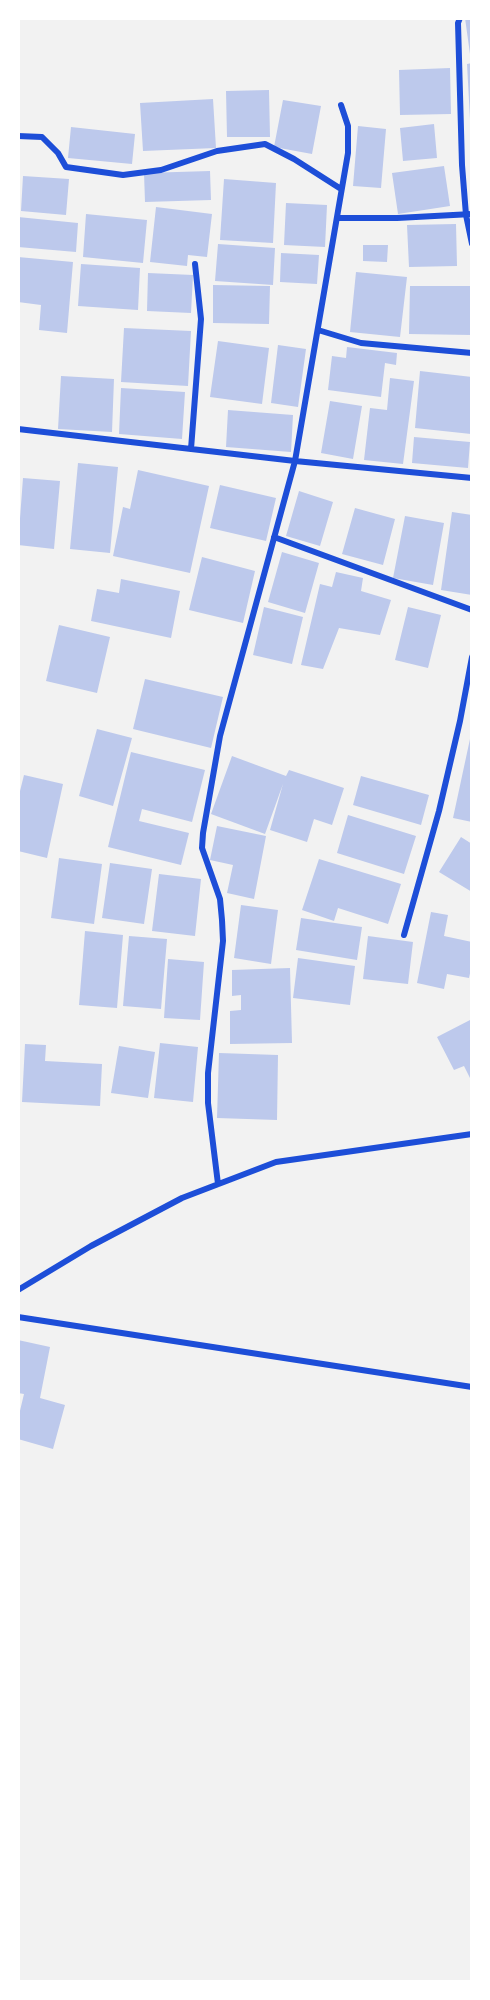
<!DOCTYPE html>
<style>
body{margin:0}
#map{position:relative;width:490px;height:2000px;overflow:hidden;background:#f2f2f2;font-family:"Public Sans",sans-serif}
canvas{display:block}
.frame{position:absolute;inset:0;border:20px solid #fff;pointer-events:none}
</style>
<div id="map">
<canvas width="490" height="2000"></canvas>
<div class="frame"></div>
</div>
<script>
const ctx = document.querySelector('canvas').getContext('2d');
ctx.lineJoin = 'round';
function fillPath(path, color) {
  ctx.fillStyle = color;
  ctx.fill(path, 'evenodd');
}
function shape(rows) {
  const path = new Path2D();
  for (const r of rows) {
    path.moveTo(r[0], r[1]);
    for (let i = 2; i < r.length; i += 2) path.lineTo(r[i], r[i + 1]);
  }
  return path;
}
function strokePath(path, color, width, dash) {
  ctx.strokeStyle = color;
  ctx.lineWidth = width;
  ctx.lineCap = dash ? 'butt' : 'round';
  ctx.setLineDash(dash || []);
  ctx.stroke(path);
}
const building = shape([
 [465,18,472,18,472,54,470,54],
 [472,63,472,119,470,119,467,64],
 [450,68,451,114,400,115,399,70],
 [269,90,270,137,227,137,226,91],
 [213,99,216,148,143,151,140,103],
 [283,100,321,106,312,154,274,147],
 [434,124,437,158,403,161,400,128],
 [358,126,386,129,381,188,353,186],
 [71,127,135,134,132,164,68,158],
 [444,166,450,206,398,214,392,173],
 [210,171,211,200,145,202,144,173],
 [23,176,69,179,66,215,21,211],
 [224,179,276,183,273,243,220,240],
 [286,203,327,205,325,247,284,245],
 [156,207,212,214,207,257,188,255,187,266,150,262],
 [86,214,147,220,143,263,83,257],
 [18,217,78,223,76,252,18,247],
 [456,224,457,266,409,267,407,225],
 [218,244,275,248,273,285,215,281],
 [363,245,388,245,387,262,363,261],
 [281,253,319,255,317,284,280,282],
 [18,257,73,262,67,333,39,330,41,305,18,302],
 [81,264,140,268,138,310,78,306],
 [356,272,407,277,400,337,350,332],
 [148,273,193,275,191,313,147,311],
 [213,285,270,286,269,324,213,323],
 [410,286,472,286,472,335,409,334],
 [124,328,191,331,188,386,121,382],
 [218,341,269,348,262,404,210,397],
 [278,345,306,349,298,407,271,403],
 [347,347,397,353,396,365,385,363,381,397,328,390,332,356,346,358],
 [420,371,472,377,471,434,415,428],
 [61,376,114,379,112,432,58,429],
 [390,378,414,381,403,464,364,460,370,408,387,410],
 [121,388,185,392,182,439,119,434],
 [330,401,362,406,353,459,321,453],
 [228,410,293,415,291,452,226,447],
 [414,437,470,442,468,468,412,463],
 [78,463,118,467,110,553,70,549],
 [138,470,209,486,190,573,113,556,123,507,130,509],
 [23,478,60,481,54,549,18,545],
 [220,485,276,498,266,541,210,528],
 [299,491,333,502,320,546,286,536],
 [355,508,395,519,383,565,342,554],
 [452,512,472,515,472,595,441,590],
 [405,516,444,523,433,585,393,578],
 [282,552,319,563,305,613,268,602],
 [202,557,255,571,243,623,189,610],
 [336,572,363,578,361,591,391,600,380,635,339,628,323,669,301,665,320,584,332,587],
 [121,579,180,591,171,638,91,621,97,589,119,593],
 [264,607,303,617,292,664,253,655],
 [408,607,441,615,428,668,395,660],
 [59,625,110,637,97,693,46,681],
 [145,679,223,697,211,748,133,729],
 [97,729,132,738,113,806,79,796],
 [470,739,472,740,472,822,453,818],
 [131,752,205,770,192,822,142,809,139,821,189,833,181,865,108,847],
 [232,756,286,776,289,770,344,788,332,825,314,819,307,842,270,830,283,784,265,834,211,814],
 [24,775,63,784,47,858,18,851,18,799],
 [361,776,429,795,421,825,353,805],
 [348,815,416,836,404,874,337,853],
 [217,826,266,836,254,899,227,893,233,865,210,860],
 [461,837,472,844,472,892,439,872],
 [59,858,102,864,94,924,51,918],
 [319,859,401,884,388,924,338,908,334,921,302,910],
 [110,863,152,869,144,924,102,918],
 [159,874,201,879,195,936,152,931],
 [241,905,278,910,271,964,234,958],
 [431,912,448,915,444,936,472,942,472,964,469,978,447,974,444,989,417,983],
 [301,918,362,927,357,960,296,950],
 [85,931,123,935,117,1008,79,1005],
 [129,936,167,939,161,1009,123,1006],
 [368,936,413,942,408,984,363,979],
 [298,958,355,966,350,1005,293,998],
 [168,959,204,962,200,1020,164,1018],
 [290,968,292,1043,230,1044,230,1011,241,1010,241,995,232,996,232,970],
 [472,1019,472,1082,464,1066,454,1070,437,1037],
 [160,1043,198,1047,193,1102,154,1098],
 [25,1044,46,1045,45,1061,102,1064,100,1106,22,1102],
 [119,1046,155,1052,148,1098,111,1093],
 [219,1053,278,1055,277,1120,217,1118],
 [18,1340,50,1347,40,1398,65,1405,53,1449,18,1439,18,1419,24,1394,18,1393]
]);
const minor = shape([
 [460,18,458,23,462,165,466,215,472,244],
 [18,136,42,137,58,153,66,167,123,175,161,170,217,151,265,144,294,159,341,189],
 [338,218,397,218,472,214],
 [318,330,361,343,472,353],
 [18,429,295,461,472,478],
 [191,449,201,319,195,264],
 [274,537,472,610],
 [404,935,439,811,460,721,472,657],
 [218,1184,208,1103,208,1073,223,941,222,920,220,899,202,848,203,833,220,736,295,461,348,153,348,126,341,105],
 [18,1290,91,1246,182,1198,276,1162,472,1134],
 [18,1317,472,1387]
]);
fillPath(building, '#bdc9ec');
strokePath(minor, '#1d4ed8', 6);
</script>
